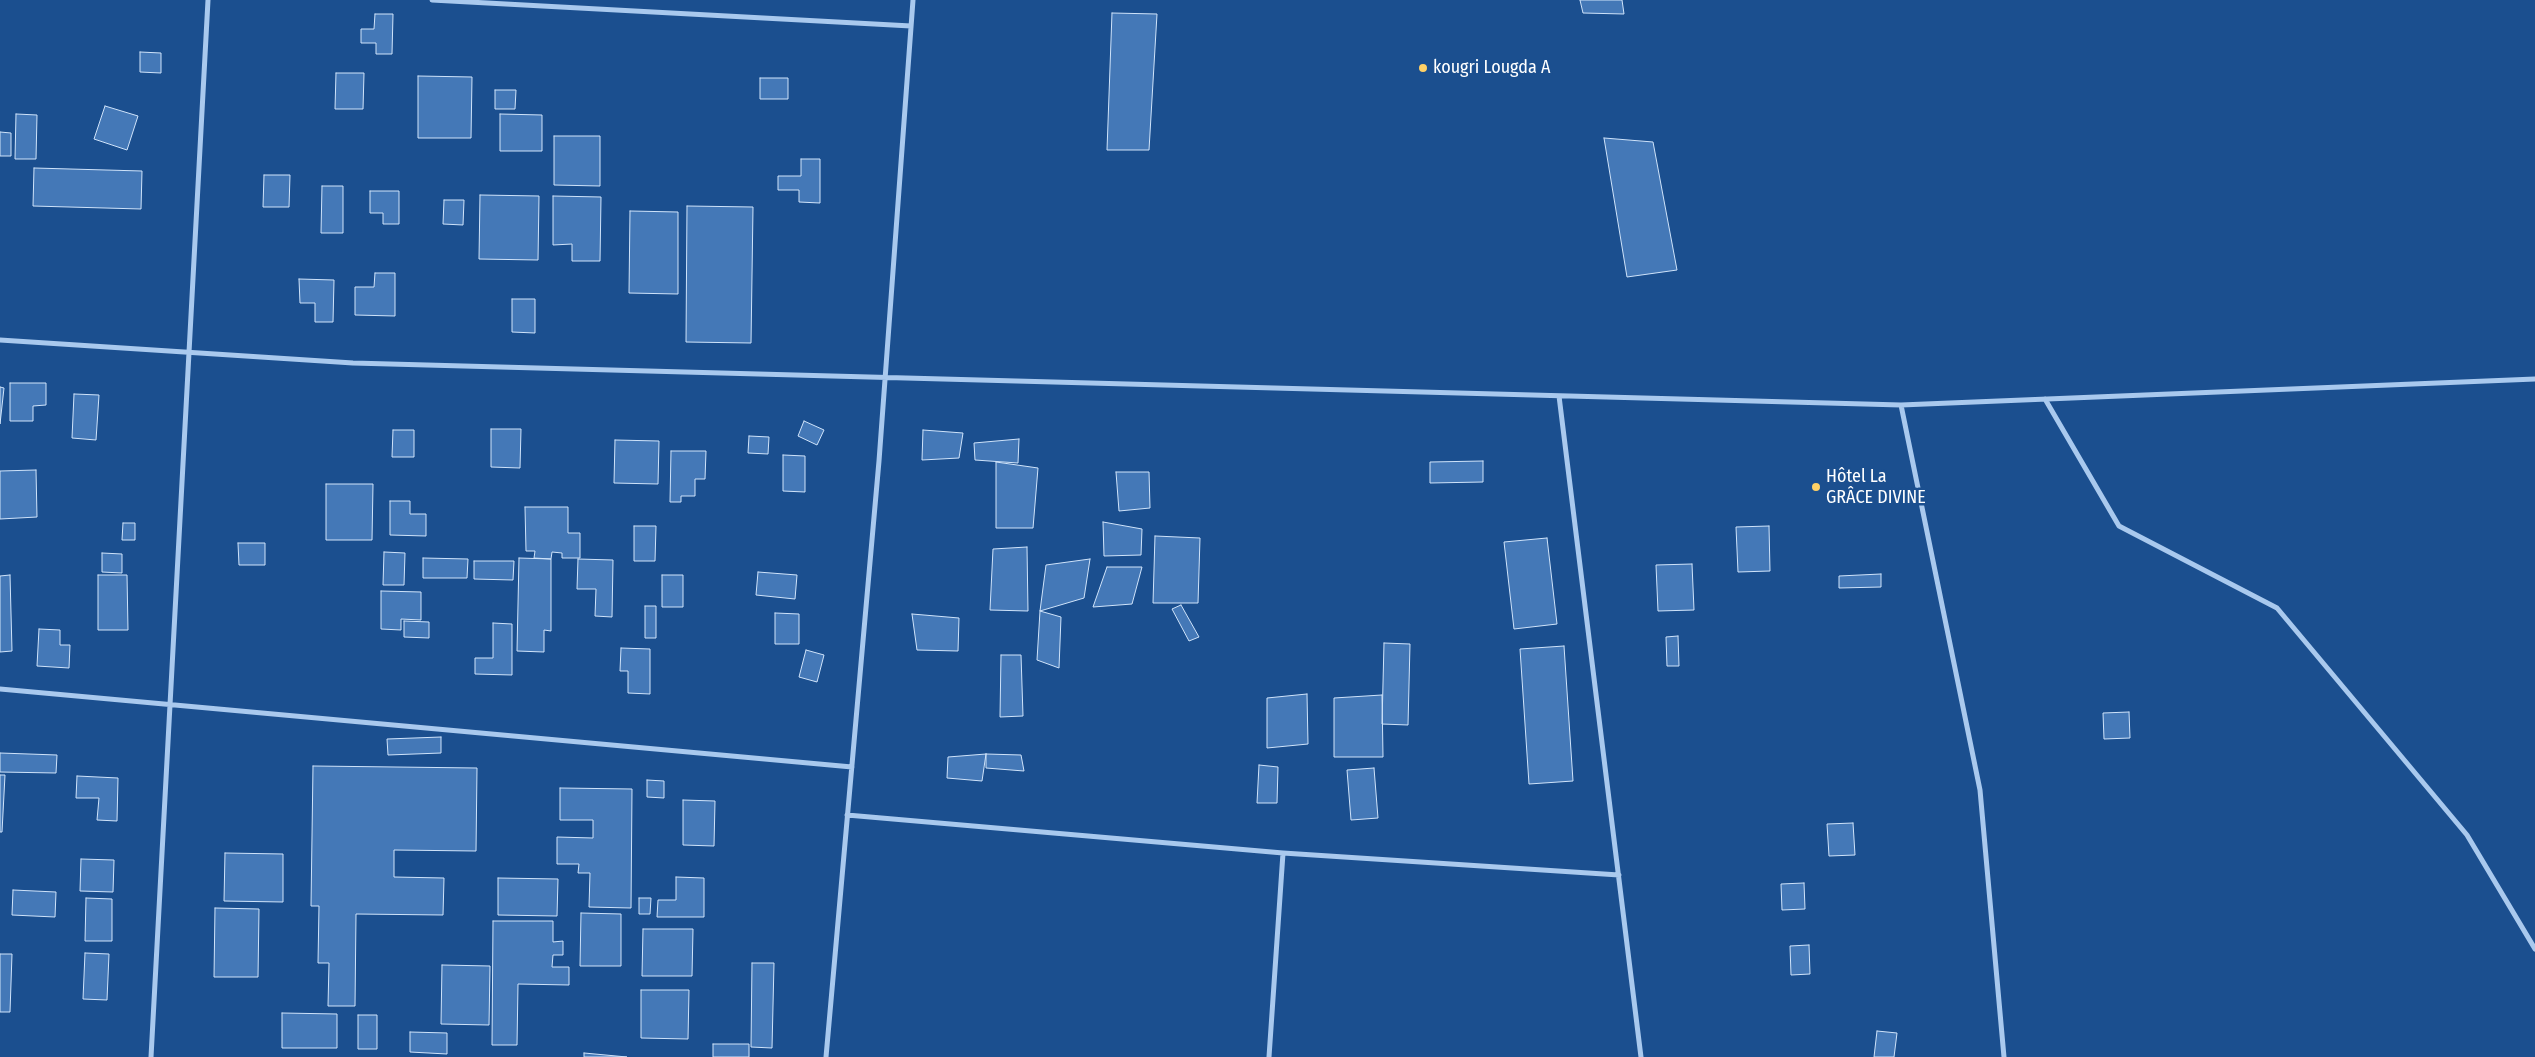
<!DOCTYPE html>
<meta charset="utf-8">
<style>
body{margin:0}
canvas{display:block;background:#1b4f8f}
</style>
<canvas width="2535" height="1057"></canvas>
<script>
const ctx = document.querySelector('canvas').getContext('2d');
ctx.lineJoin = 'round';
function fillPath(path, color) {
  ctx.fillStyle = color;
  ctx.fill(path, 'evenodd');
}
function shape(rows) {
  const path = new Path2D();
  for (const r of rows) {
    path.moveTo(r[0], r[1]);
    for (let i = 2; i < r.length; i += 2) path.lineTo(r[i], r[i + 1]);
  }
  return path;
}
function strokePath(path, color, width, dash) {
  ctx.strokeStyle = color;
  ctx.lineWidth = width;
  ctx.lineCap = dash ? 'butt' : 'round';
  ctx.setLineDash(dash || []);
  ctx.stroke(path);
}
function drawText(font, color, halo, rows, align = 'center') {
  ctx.font = font + ' "Fira Sans Condensed",sans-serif';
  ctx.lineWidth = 5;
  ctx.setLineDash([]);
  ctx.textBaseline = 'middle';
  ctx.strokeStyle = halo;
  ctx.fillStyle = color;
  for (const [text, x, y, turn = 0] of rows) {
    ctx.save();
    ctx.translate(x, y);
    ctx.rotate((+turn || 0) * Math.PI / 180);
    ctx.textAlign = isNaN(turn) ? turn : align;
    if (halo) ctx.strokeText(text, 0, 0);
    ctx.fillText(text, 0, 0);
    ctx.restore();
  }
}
const building = shape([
 [1580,0,1622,0,1624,14,1583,13,1580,0],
 [1112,13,1157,14,1149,150,1107,150,1112,13],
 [375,14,393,14,392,54,376,54,376,43,361,43,361,29,374,29,375,14],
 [140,52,161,53,161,73,140,72,140,52],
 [336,73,364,73,363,109,335,109,336,73],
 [418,76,472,77,471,138,418,138,418,76],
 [760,78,788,78,788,99,760,99,760,78],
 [495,90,516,90,515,109,495,109,495,90],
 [105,106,138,116,127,150,94,139,105,106],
 [16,114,37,115,36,159,15,159,16,114],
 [500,114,542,115,542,151,500,151,500,114],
 [0,132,11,133,11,156,0,156,0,132],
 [554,136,600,136,600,186,554,185,554,136],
 [1604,138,1653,142,1677,270,1627,277,1604,138],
 [801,159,820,159,820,203,799,202,799,190,778,190,778,176,801,176,801,159],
 [34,168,142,171,141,209,33,206,34,168],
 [264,175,290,175,289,207,263,207,264,175],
 [322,186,343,186,343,233,321,233,322,186],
 [370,191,399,191,399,224,383,224,383,213,370,213,370,191],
 [480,195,539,196,538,260,479,259,480,195],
 [553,196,601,197,600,261,572,261,572,244,553,245,553,196],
 [444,200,464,200,463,225,443,224,444,200],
 [687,206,753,207,751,343,686,342,687,206],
 [630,211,678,212,678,294,629,293,630,211],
 [375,273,395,273,395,316,355,315,355,287,374,287,375,273],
 [299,279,334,280,333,322,315,322,315,303,300,303,299,279],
 [512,299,535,299,535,333,512,332,512,299],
 [10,383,46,383,46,405,33,406,33,421,10,421,10,383],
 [0,387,4,388,0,424,0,387],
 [74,394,99,395,96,440,72,438,74,394],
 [804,421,824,430,817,445,798,436,804,421],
 [491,429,521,429,520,468,491,467,491,429],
 [393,430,414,430,414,457,392,457,393,430],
 [923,430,963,433,959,458,922,460,923,430],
 [749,436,769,437,768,454,748,453,749,436],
 [1019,439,1018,463,975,460,974,443,1019,439],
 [615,440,659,441,658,484,614,483,615,440],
 [671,451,706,451,705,479,695,479,695,496,681,496,681,502,670,502,671,451],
 [783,455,805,456,805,492,783,491,783,455],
 [1483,461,1483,482,1430,483,1430,462,1483,461],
 [996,462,1038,468,1033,528,996,528,996,462],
 [36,470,37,517,0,519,0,471,36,470],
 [1116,472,1149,472,1150,508,1119,511,1116,472],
 [326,484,373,484,372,540,326,540,326,484],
 [390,501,410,501,410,514,426,514,426,536,390,535,390,501],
 [525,507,568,507,568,533,580,533,580,558,562,558,562,553,552,552,551,559,534,558,535,551,526,551,525,507],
 [1103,522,1142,529,1141,555,1104,556,1103,522],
 [123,523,135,523,135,540,122,540,123,523],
 [634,526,656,526,655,561,634,561,634,526],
 [1769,526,1770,571,1738,572,1736,527,1769,526],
 [1155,536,1200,538,1198,603,1153,603,1155,536],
 [1547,538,1557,624,1514,629,1504,542,1547,538],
 [238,543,265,543,265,565,239,565,238,543],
 [1027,547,1028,611,990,610,993,549,1027,547],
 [384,552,405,553,404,585,383,585,384,552],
 [102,553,122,554,122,573,102,572,102,553],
 [423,558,468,559,467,578,423,578,423,558],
 [519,558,551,559,551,631,544,630,544,652,517,651,519,558],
 [578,559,613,560,612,617,595,616,596,589,577,589,578,559],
 [1090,559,1084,598,1040,611,1046,565,1090,559],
 [474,561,514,561,513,580,474,579,474,561],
 [1692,564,1694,610,1658,611,1656,565,1692,564],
 [1107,567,1142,567,1132,604,1093,607,1107,567],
 [758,572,797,575,795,599,756,595,758,572],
 [1881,574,1881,587,1839,588,1839,576,1881,574],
 [10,575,12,651,0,652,0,576,10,575],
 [98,575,127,575,128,630,98,630,98,575],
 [662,575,683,575,683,607,662,607,662,575],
 [381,591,421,592,421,620,401,619,401,630,381,629,381,591],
 [1181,605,1199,637,1189,641,1172,609,1181,605],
 [645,606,656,606,656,638,645,638,645,606],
 [1040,611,1061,617,1059,668,1037,660,1040,611],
 [775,613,799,614,799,644,775,644,775,613],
 [912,614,959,618,958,651,917,650,912,614],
 [404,621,429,622,429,638,404,637,404,621],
 [493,623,512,624,512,675,475,674,475,658,493,658,493,623],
 [39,629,60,630,60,645,70,645,69,668,37,666,39,629],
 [1678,636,1679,666,1667,666,1666,637,1678,636],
 [1384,643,1410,644,1408,725,1382,724,1384,643],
 [1564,646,1573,781,1529,784,1520,649,1564,646],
 [621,648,650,649,650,694,628,693,628,671,620,671,621,648],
 [806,650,824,655,817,682,799,677,806,650],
 [1001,655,1021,655,1023,716,1000,717,1001,655],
 [1307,694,1308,744,1267,748,1267,698,1307,694],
 [1382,695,1383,757,1334,757,1334,698,1382,695],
 [2129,712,2130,738,2104,739,2103,713,2129,712],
 [441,737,441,753,388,755,387,739,441,737],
 [0,753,57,755,56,773,0,772,0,753],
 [986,754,1021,755,1024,771,986,768,986,754],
 [986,754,982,781,947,778,948,757,986,754],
 [1259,765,1278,767,1277,803,1257,803,1259,765],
 [313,766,477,768,476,851,394,850,394,877,444,878,443,915,356,914,355,1006,328,1006,329,963,318,963,319,906,311,906,313,766],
 [1374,768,1378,818,1351,820,1347,770,1374,768],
 [0,775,5,775,2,832,0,832,0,775],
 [77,776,118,778,117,821,97,820,99,798,76,798,77,776],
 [647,780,664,781,664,798,647,797,647,780],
 [560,788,632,789,631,908,589,907,590,873,578,873,579,864,557,864,557,837,593,838,593,820,560,820,560,788],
 [683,800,715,801,714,846,683,845,683,800],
 [1853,823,1855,855,1829,856,1827,824,1853,823],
 [225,853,283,854,283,902,224,901,225,853],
 [81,859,114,860,113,892,80,891,81,859],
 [676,877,704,878,704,917,657,917,658,900,676,900,676,877],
 [498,878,558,879,557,916,498,915,498,878],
 [1804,883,1805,909,1782,910,1781,884,1804,883],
 [13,890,56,892,55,917,12,915,13,890],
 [86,898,112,899,112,941,85,941,86,898],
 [639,898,651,898,650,914,639,914,639,898],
 [215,908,259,909,258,977,214,977,215,908],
 [581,913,621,914,621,966,580,966,581,913],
 [493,921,553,921,553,942,563,941,563,955,553,955,552,967,569,967,569,985,518,984,517,1045,492,1045,493,921],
 [643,929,693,929,692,976,642,976,643,929],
 [1809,945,1810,974,1791,975,1790,946,1809,945],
 [85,953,109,954,107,1000,83,999,85,953],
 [0,954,12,954,10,1012,0,1012,0,954],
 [752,963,774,963,772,1048,751,1047,752,963],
 [442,965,490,966,489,1025,441,1024,442,965],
 [641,990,689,990,688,1039,641,1038,641,990],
 [282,1013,337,1014,337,1048,282,1048,282,1013],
 [358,1015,377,1015,377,1049,358,1049,358,1015],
 [1877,1031,1897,1033,1894,1057,1874,1057,1877,1031],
 [410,1032,447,1033,447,1054,410,1052,410,1032],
 [713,1044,749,1044,749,1057,713,1057,713,1044],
 [584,1053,627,1057,584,1057,584,1053]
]);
const minor = shape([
 [432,0,911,26],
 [0,340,353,363,1901,405,2535,379],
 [1559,396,1641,1057],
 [2045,399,2119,526,2277,608,2467,835,2535,949],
 [1901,405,1980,790,2004,1057],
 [0,689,852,767],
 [847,815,1283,853,1619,875],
 [151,1057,208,0],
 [826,1057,879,461,913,0],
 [1269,1057,1283,853]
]);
const markers = [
 [1423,68,5,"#ffd166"],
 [1816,487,5,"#ffd166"]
];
const poiNames = [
 ["kougri Lougda A",1433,68],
 ["Hôtel La",1826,477],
 ["GRÂCE DIVINE",1826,498]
];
fillPath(building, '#4478b7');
strokePath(building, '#cfe3fa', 1);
strokePath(minor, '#a9c9ee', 5);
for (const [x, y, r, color] of markers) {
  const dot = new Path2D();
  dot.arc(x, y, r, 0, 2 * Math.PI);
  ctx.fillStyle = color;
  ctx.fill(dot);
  strokePath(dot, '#1b4f8f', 2);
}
drawText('18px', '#fff', '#1b4f8f', poiNames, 'left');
</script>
